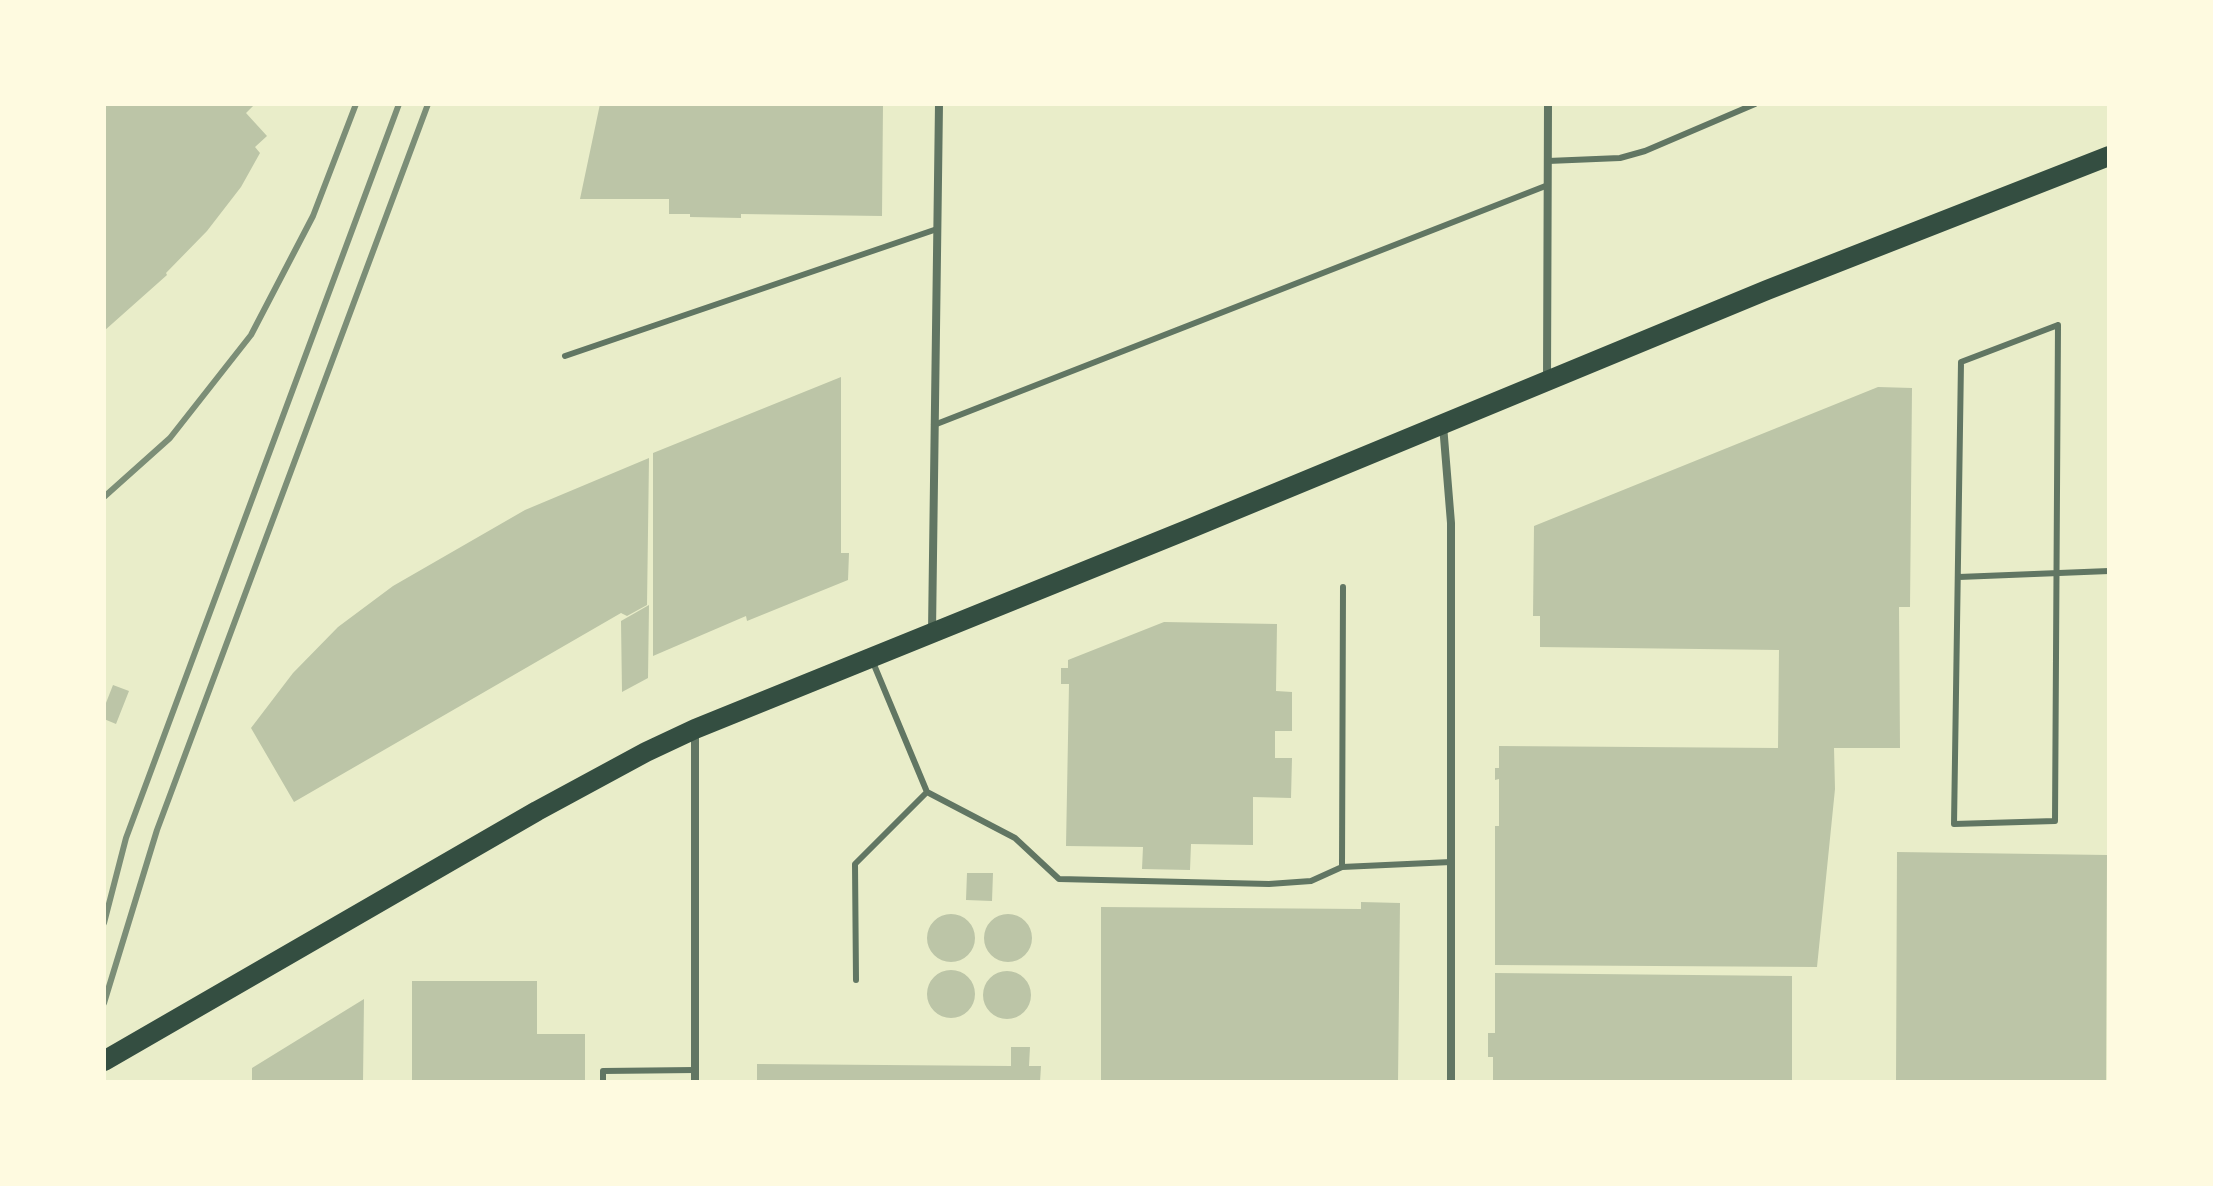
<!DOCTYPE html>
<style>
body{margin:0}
#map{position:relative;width:2213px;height:1186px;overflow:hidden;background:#e9edc9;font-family:Commissioner,sans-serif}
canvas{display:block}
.frame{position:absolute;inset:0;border:106px solid #fefae0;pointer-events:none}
</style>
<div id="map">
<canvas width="2213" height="1186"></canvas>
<div class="frame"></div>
</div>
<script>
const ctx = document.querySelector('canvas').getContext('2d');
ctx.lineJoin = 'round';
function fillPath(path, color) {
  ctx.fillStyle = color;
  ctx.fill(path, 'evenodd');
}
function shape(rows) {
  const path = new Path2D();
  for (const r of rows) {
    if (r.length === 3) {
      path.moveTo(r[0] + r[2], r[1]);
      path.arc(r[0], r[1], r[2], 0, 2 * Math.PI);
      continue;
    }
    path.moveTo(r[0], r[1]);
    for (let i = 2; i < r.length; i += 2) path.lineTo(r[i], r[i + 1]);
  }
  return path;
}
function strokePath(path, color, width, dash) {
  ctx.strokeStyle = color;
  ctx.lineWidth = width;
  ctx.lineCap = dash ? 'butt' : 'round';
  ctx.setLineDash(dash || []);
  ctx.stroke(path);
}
const building = shape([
 [104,104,255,104,246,113,267,136,255,147,260,153,241,187,207,231,166,273,167,275,104,331],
 [600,104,883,104,882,216,741,214,741,218,690,217,690,214,669,214,669,199,580,199],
 [841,377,841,553,849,553,848,580,747,621,746,616,653,656,653,453],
 [1878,387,1912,388,1910,607,1899,607,1900,748,1834,748,1835,789,1817,967,1495,965,1495,826,1499,826,1499,779,1495,780,1495,768,1499,768,1499,746,1778,748,1779,650,1540,647,1540,616,1533,616,1534,526],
 [649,458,647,605,627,616,621,613,294,802,251,728,293,673,338,627,393,586,525,510],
 [649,605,648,678,622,692,621,621],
 [1164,622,1277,624,1276,691,1292,692,1292,731,1275,731,1275,758,1292,758,1291,798,1253,797,1253,845,1191,844,1190,870,1142,869,1143,847,1066,846,1069,684,1061,684,1061,668,1068,668,1068,660],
 [113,685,129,691,116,724,104,719,104,708],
 [1897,852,2107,855,2106,1082,1896,1082],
 [967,873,993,873,992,901,966,900],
 [1361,902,1400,903,1398,1082,1101,1082,1101,907,1361,909],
 [1008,938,24],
 [951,938,24],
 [951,994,24],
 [1007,995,24],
 [1495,973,1792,976,1792,1082,1493,1082,1493,1057,1488,1057,1488,1033,1495,1033],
 [412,981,537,981,537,1034,585,1034,585,1082,412,1082],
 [364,999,363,1082,252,1082,252,1068],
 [1011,1047,1030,1047,1029,1066,1041,1066,1040,1082,757,1082,757,1064,1011,1066]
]);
const service = shape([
 [1548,161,1620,158,1645,151,1755,104],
 [2058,325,2055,821,1954,824,1961,362,2058,325],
 [565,356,937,229],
 [934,425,1548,185],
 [1959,577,2109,571],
 [1343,587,1342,867,1451,862],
 [872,660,927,792,1015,838,1059,879,1269,884,1311,881,1342,867],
 [856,980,855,864,927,792],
 [603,1082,603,1071,695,1070]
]);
const minor = shape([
 [1547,379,1548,104],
 [1443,425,1451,523,1451,1082],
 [932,631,939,104],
 [695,730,695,1082]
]);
const primary = shape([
 [104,1061,537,811,646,752,695,729,1189,529,1767,290,2109,156]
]);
const rail = shape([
 [104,497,170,438,251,335,313,216,356,104],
 [104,923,126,838,399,104],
 [104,1003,157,830,428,104]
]);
fillPath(building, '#bcc5a7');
strokePath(service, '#617663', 6);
strokePath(minor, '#617663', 8);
strokePath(primary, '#344e41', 20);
strokePath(rail, '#7c8e77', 6);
</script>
